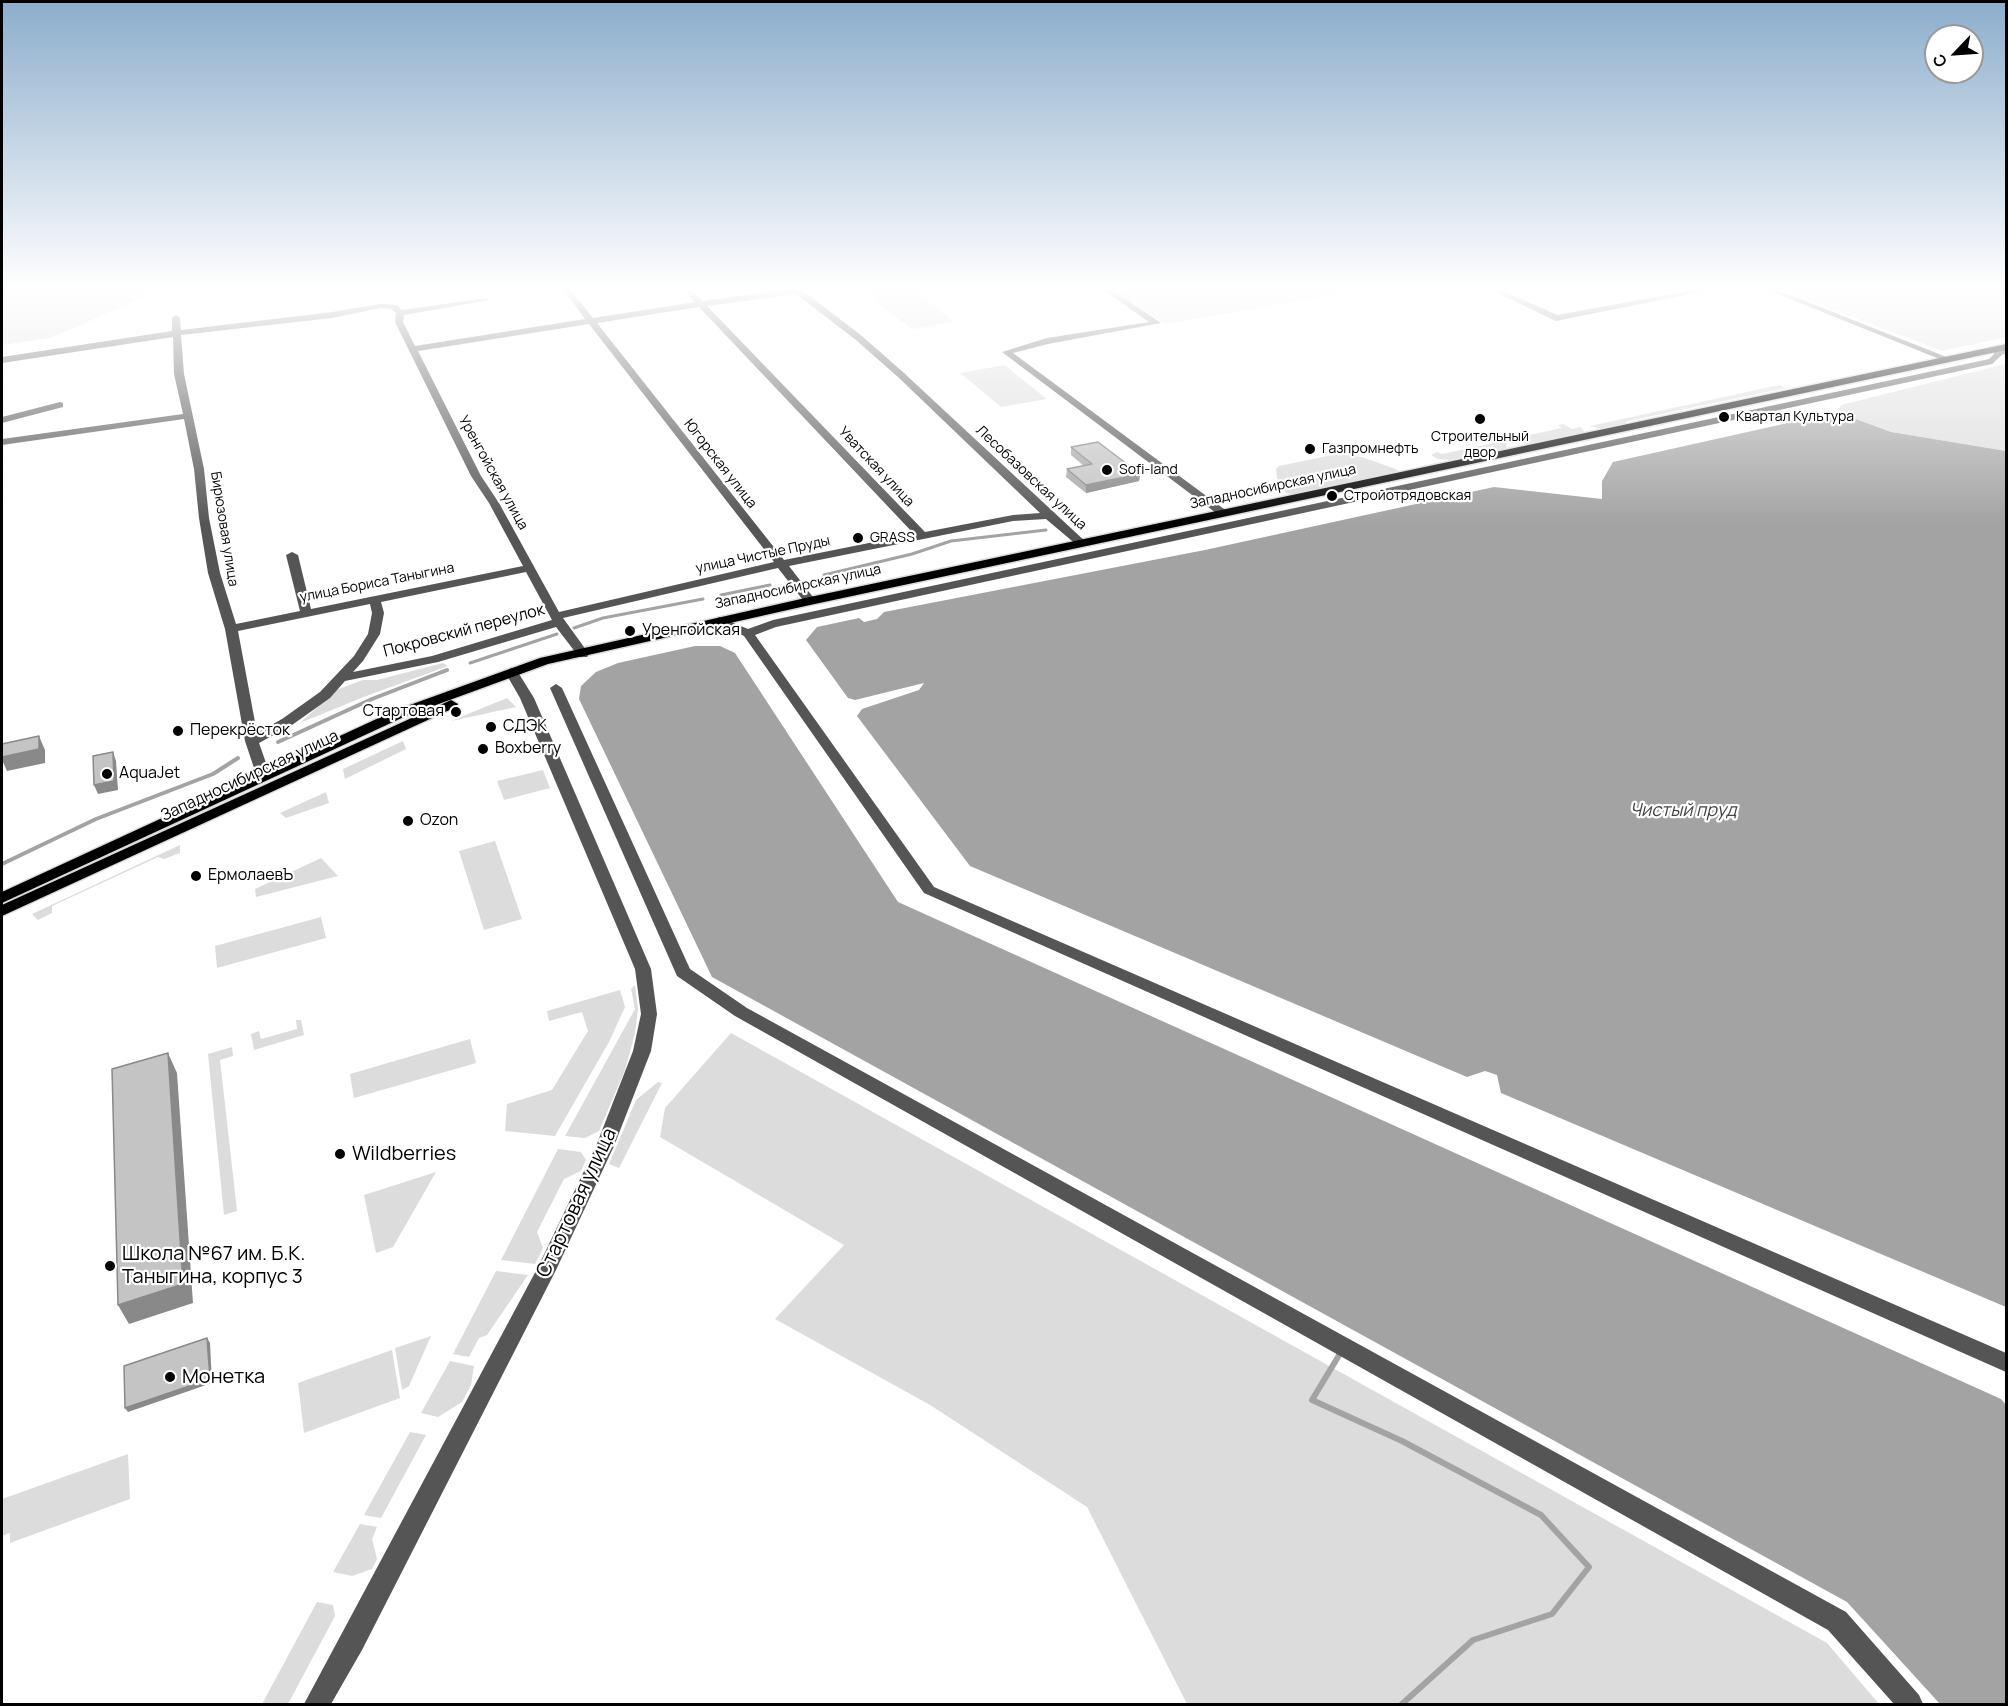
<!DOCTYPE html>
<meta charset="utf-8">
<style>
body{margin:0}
#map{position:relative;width:2008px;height:1706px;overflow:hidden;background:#fff;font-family:Manrope,sans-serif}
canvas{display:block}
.frame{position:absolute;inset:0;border:3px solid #000;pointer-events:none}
.north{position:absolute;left:1924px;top:24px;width:60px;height:60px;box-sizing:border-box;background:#fff;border:2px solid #999;border-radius:50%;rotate:245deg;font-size:16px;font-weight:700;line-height:24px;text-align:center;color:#000}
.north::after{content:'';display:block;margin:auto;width:21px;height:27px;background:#000;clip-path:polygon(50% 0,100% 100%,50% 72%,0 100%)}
</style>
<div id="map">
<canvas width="2008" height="1706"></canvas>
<div class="frame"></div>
<div class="north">С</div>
</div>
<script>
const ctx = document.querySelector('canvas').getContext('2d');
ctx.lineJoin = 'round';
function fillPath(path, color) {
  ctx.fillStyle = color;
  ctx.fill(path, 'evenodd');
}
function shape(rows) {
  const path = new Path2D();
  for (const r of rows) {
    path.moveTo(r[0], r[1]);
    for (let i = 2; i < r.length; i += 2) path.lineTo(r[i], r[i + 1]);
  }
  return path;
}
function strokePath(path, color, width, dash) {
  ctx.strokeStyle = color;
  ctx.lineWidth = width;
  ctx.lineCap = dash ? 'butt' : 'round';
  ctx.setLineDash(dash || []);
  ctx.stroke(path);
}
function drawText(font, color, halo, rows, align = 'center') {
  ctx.font = font + ' Manrope,sans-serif';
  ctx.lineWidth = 4.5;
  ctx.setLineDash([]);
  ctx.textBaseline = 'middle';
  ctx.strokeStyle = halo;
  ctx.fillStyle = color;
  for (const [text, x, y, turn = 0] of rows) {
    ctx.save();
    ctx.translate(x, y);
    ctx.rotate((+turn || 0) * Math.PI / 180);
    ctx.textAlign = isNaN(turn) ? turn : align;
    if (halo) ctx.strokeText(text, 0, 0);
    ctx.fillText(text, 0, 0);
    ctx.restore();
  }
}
const green = shape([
 [2,287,166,287,51,338,2,345],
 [861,287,913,287,954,322,913,329,888,312],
 [1109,287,1381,287,1165,324],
 [1792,287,2006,287,2006,337,1942,351,1779,289],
 [2006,364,2006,451,1891,432,1837,412,1841,405],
 [1005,365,1013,372,1047,399,1001,407,960,373],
 [1779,385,1786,388,1628,421,1622,426,1604,430,1590,426],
 [1563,424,1572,429,1580,427,1584,431,1583,433,1531,446,1517,440,1507,442,1506,449,1450,460,1438,459,1431,455,1437,452,1442,454,1562,428,1558,425],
 [1337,454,1362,457,1398,470,1396,472,1292,494,1286,493,1277,478,1276,469,1279,466],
 [443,663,448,666,361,698,300,723,336,690,363,680,377,680],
 [507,698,516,707,451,721],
 [403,741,406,749,345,779,343,769],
 [543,770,550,788,504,800,497,781],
 [326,792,329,803,286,818,280,813],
 [495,841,522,919,484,930,459,851],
 [180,845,180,853,164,859,158,857,52,906,52,913,38,920,32,914],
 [321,858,338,876,256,897,255,889],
 [321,917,326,938,217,968,215,946],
 [635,985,638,1009,635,1033,625,1070,599,1131,585,1138,565,1136,635,1009,631,989],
 [620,990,625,1007,609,1042,555,1136,505,1131,507,1104,552,1090,588,1031,582,1012,549,1021,547,1011],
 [296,1020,301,1020,304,1035,254,1050,251,1034,259,1031,261,1039,297,1029],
 [731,1033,1827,1643,1879,1704,1187,1704,1087,1507,930,1405,775,1319,844,1245,660,1137,665,1108],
 [470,1039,476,1063,354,1098,350,1074],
 [232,1047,233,1056,220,1060,237,1211,224,1215,208,1054],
 [658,1082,662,1083,619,1168,609,1164,636,1100],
 [558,1149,581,1152,586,1160,581,1171,564,1179,537,1232,543,1248,535,1264,501,1260],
 [436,1172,393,1247,376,1253,364,1195],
 [496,1271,528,1275,487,1335,479,1338,469,1357,453,1354],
 [431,1336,409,1386,402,1390,395,1348],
 [392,1350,400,1398,304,1433,298,1383],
 [450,1361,474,1366,471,1385,462,1402,438,1417,421,1413],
 [410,1432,426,1435,381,1518,364,1515],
 [128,1454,130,1499,10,1543,10,1533,2,1536,2,1499],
 [360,1524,377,1527,372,1539,377,1559,372,1569,352,1576,333,1572],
 [317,1602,333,1605,335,1616,288,1704,262,1704]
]);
const water = shape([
 [1837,412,1891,432,2006,451,2006,1307,1501,1093,1497,1075,1485,1071,1467,1077,970,866,857,716,862,709,919,690,924,683,855,700,848,698,806,640,817,627,859,618,864,622,877,619,884,612,1205,550,1494,487,1602,499,1602,481,1613,462],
 [695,646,720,646,735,653,898,902,2001,1399,2006,1405,2006,1704,1940,1704,1847,1602,712,977,579,699,581,686,596,672,618,663]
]);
const streamFar2 = shape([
 [824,575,912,554,951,541,1046,530],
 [721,595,770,585],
 [574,628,603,618,703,599],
 [470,663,557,634],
 [443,672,447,670]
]);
const streamFar1 = shape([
 [278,742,372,699,447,670],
 [2,864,96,819,213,774,238,758]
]);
const stream = shape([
 [1341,1352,1312,1400,1402,1441,1541,1515,1589,1567,1552,1614,1473,1640,1402,1704]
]);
const minor = shape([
 [562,287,568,287,593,318,695,302,681,287,689,287,703,301,802,287,802,290,862,336,904,373,1088,544,1086,546,1078,546,1046,519,1013,521,789,566,816,601,810,605,806,604,778,568,563,618,589,654,587,657,579,657,556,627,438,662,345,681,330,698,292,725,259,743,271,777,264,781,257,777,245,741,225,629,208,573,199,518,194,469,184,419,2,445,2,439,183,414,174,374,173,337,2,363,2,357,172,331,172,318,176,315,180,318,181,330,332,312,380,304,397,305,402,310,486,298,490,300,404,315,403,322,415,346,585,319,562,287],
 [796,294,856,340,898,377,1040,513,1013,515,925,532,707,306,796,294],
 [699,307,914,534,784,560,597,323,699,307],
 [380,308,392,309,396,313,395,322,471,476,489,503,523,566,311,609,298,555,292,552,286,555,300,611,236,624,220,573,209,518,204,469,184,374,181,335,332,318,380,308],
 [589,324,774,562,559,612,499,503,481,476,418,351,589,324],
 [526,572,552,620,432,656,353,672,363,661,380,634,384,613,381,602,526,572],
 [370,604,372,613,368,634,354,656,320,692,282,719,257,733,238,631,370,604],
 [1099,287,1108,287,1161,323,1048,344,1013,353,1228,512,1228,516,1220,516,1002,352,1047,338,1149,322,1099,287],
 [1485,287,1495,287,1557,315,1710,287,1725,287,1556,321,1485,287],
 [1760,287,1770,287,1954,360,1947,362,1760,287],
 [1998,346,2006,349,2006,355,2003,354,1992,364,776,627,755,635,934,887,2006,1353,2006,1372,924,893,744,636,713,621,719,617,748,629,773,620,1989,359,1994,354,1995,347,1998,346],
 [60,402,63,403,63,407,2,423,2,417,60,402],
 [511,668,516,669,534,698,651,969,657,1014,651,1051,614,1146,556,1270,362,1650,331,1704,304,1704,538,1267,596,1146,633,1051,641,1014,635,969,520,698,505,672,511,668],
 [556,684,562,688,690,969,747,1008,1846,1612,1919,1695,1923,1704,1894,1704,1828,1630,735,1016,677,976,550,688,556,684]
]);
const major = shape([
 [2006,344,2006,350,810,605,548,664,406,716,2,903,2,892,396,710,540,658,810,597,2006,344],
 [451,700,458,704,456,707,2,916,2,905,451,700]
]);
const wall = shape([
 [1071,447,1140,474,1139,481,1086,493,1066,477,1067,469,1084,466,1071,455]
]);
const shadedWall = shape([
 [1140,474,1139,481,1086,493,1086,485],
 [39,736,45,750,45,763,7,771,2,760,2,757],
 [113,752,116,761,118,790,98,794,94,785],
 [168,1053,177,1073,193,1303,129,1324,118,1305],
 [207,1338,210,1343,212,1383,128,1412,125,1408]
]);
const building = shape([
 [1098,442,1140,474,1086,485,1067,469,1092,464,1071,447,1098,442],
 [39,736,39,749,2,757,2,744,39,736],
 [113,752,114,781,94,785,93,756,113,752],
 [168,1053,183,1284,118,1305,112,1069,168,1053],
 [207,1338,210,1379,125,1408,124,1366,207,1338]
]);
const markers = [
 [1724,417,6,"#000"],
 [1480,419,6,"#000"],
 [1310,449,6,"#000"],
 [1107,470,6,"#000"],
 [1332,496,6,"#000"],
 [858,538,6,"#000"],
 [630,631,6,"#000"],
 [456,712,6,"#000"],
 [491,727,6,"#000"],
 [178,731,6,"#000"],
 [483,749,6,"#000"],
 [107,774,6,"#000"],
 [408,821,6,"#000"],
 [196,876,6,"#000"],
 [340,1154,6,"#000"],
 [110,1266,6,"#000"],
 [170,1377,6,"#000"]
];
const farPoinames = [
 ["Квартал Культура",1736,417],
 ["Строительный",1480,437,"center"],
 ["двор",1480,453,"center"],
 ["Газпромнефть",1322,449],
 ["Sofi-land",1119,470],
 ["Стройотрядовская",1344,496],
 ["GRASS",870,538]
];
const farStreetnames = [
 ["Югорская улица",720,464,52],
 ["Уватская улица",876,467,47],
 ["Уренгойская улица",493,473,61],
 ["Лесобазовская улица",1031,478,43],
 ["Западносибирская улица",1273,487,-12],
 ["Бирюзовая улица",224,529,81],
 ["улица Чистые Пруды",763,555,-12],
 ["улица Бориса Таныгина",377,583,-11],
 ["Западносибирская улица",798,587,-12]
];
const streetNames = [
 ["Покровский переулок",464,631,-15],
 ["Западносибирская улица",250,776,-25]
];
const poiNames = [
 ["Уренгойская",642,631],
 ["Стартовая",444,712,"right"],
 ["СДЭК",503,727],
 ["Перекрёсток",190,731],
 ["Boxberry",495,749],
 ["AquaJet",119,774],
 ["Ozon",420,821],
 ["ЕрмолаевЪ",208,876]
];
const waterNames = [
 ["Чистый пруд",1683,811]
];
const nearPoinames = [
 ["Wildberries",352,1154],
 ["Школа №67 им. Б.К.",122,1254],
 ["Таныгина, корпус 3",122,1277],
 ["Монетка",182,1377]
];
const nearStreetnames = [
 ["Стартовая улица",577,1203,-65]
];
fillPath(green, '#dcdcdc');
fillPath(water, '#a3a3a3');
strokePath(streamFar2, '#a3a3a3', 3);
strokePath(streamFar1, '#a3a3a3', 4);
strokePath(stream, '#a3a3a3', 6);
strokePath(major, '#dbdbdb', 3);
fillPath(minor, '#555');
fillPath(major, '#000');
fillPath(wall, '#a9a9a9');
fillPath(shadedWall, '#898989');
fillPath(building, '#c4c4c4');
strokePath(building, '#898989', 1.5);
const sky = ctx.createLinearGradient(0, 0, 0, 525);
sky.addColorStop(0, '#8cadcc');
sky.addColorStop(0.55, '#fff');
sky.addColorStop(1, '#ffffff00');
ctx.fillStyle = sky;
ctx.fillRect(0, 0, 2008, 525);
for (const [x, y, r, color] of markers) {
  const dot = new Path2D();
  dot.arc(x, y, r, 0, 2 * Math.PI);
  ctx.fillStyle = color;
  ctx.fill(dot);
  strokePath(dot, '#fff', 2);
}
drawText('14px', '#000', '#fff', farPoinames, 'left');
drawText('14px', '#000', '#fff', farStreetnames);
drawText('16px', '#000', '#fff', streetNames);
drawText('16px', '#000', '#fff', poiNames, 'left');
drawText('italic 18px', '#444', '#fff', waterNames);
drawText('20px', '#000', '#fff', nearPoinames, 'left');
drawText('20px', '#000', '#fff', nearStreetnames);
</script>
